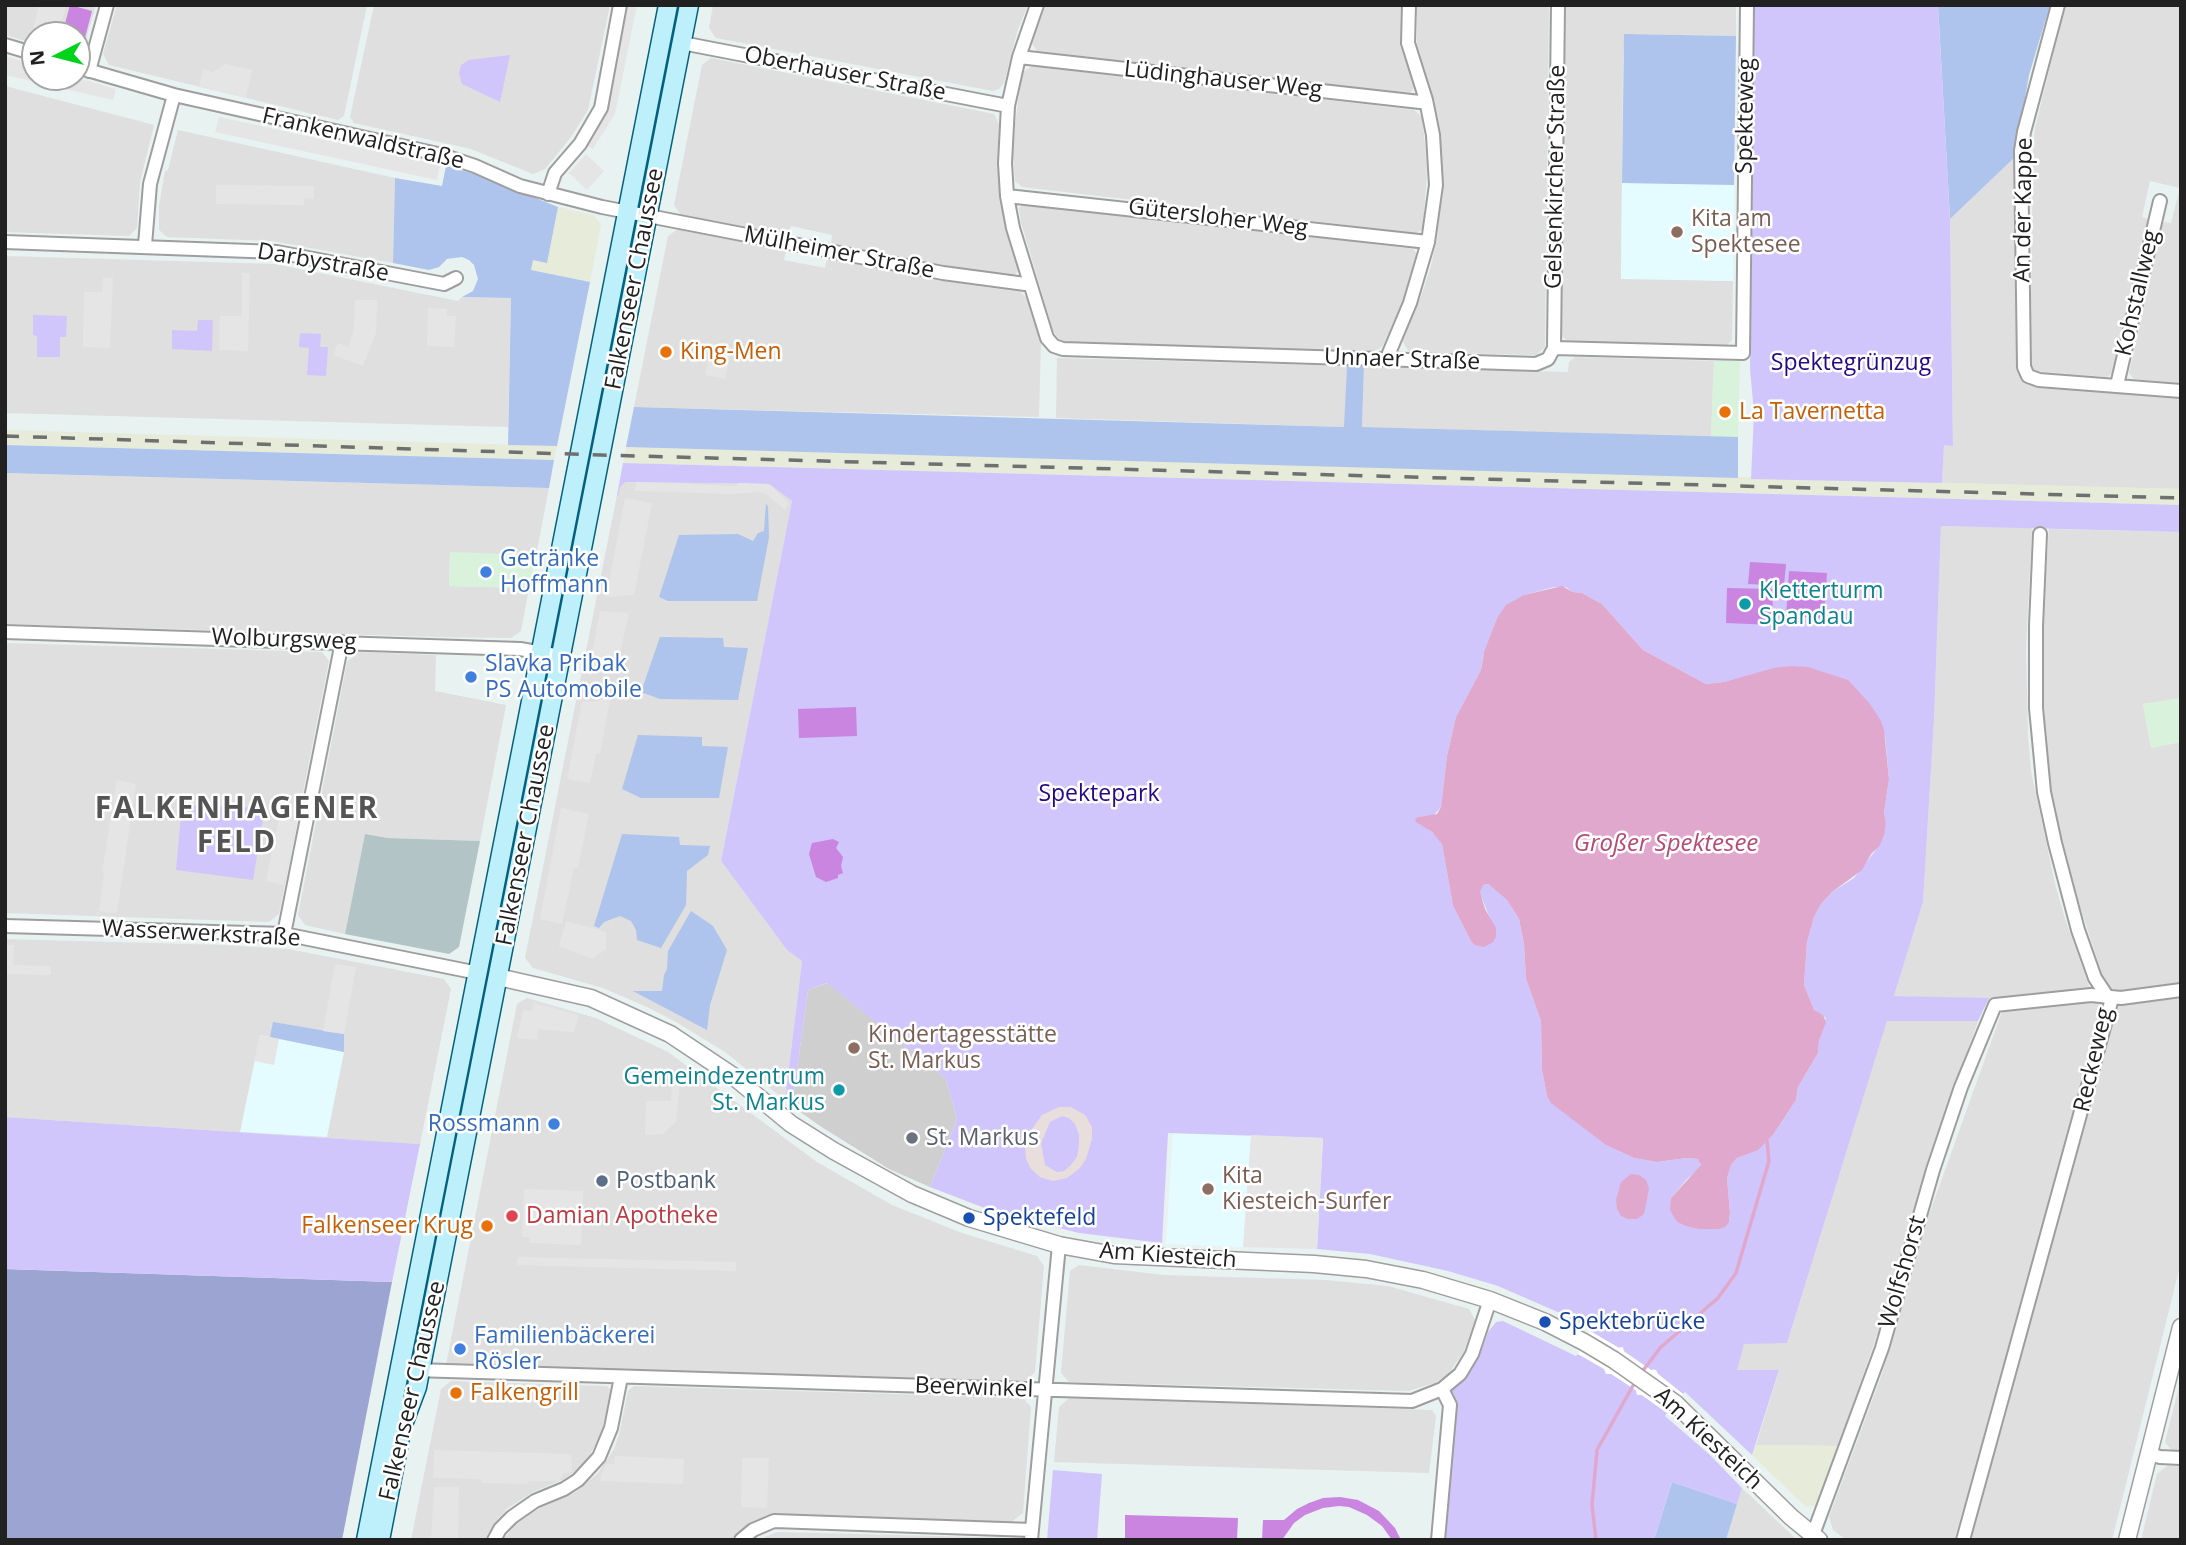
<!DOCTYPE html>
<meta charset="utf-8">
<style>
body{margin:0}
#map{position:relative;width:2186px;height:1545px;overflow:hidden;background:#e8f2f0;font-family:"Open Sans",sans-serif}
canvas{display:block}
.frame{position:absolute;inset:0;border:7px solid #212121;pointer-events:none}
.north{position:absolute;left:21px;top:21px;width:70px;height:70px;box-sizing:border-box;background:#fff;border:2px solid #a6a6a6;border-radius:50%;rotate:264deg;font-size:19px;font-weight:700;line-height:28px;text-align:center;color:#212121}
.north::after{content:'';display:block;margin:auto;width:24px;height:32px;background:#00d31b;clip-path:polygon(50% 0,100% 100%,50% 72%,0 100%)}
</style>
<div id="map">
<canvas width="2186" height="1545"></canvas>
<div class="frame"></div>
<div class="north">N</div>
</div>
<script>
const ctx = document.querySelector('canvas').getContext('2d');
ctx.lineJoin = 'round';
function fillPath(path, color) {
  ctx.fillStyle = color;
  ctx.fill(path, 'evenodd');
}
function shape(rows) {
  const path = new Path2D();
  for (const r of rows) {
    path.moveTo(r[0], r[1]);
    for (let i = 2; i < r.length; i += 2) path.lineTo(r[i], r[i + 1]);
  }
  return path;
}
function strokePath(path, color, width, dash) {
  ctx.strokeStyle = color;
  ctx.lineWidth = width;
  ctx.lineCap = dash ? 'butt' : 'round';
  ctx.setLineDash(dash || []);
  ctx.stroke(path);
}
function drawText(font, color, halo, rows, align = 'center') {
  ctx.font = font + ' "Open Sans",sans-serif';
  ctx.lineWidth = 5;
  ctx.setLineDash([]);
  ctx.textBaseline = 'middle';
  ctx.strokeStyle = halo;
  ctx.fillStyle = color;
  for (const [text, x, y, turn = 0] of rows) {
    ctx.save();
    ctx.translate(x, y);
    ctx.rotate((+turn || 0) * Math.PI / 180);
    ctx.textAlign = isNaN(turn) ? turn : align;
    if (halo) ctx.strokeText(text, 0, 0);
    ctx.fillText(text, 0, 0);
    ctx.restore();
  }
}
const residential = shape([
 [5,5,96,5,83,49,77,52,77,35,35,35,35,44,5,35],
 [117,5,367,5,344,116,338,120,109,65,103,54],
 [374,5,610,5,588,110,571,137,545,169,533,174,471,149,354,123,350,117],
 [713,5,1028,5,1018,29,1004,83,999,89,993,91,716,38,709,28],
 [1046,5,1402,5,1400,46,1415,87,1409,94,1037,51,1031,42],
 [1417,5,1549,5,1545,347,1536,355,1409,352,1402,340,1422,294,1431,266,1437,239,1442,183,1438,125,1433,97,1417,44],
 [1565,5,1736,5,1736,36,1625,34,1623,60,1621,278,1733,281,1732,340,1727,345,1567,341,1561,335],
 [2065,5,2181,5,2181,383,2134,379,2129,373,2163,222,2171,223,2180,188,2150,181,2142,217,2149,219,2114,372,2107,377,2034,371,2030,366,2033,154,2035,128],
 [711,58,994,114,999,124,998,157,1003,209,1019,270,1013,276,940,265,831,244,832,235,791,226,788,236,681,215,674,205,702,65],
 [1032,66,1414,110,1422,117,1425,144,1427,173,1423,229,1416,233,1022,187,1015,181,1013,155,1015,125,1022,73],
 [5,86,154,125,140,182,137,228,129,236,5,232],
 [178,130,395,178,393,263,272,241,167,237,159,230,159,206,165,171,168,170],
 [2015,157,2021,374,2181,395,2181,489,1942,483,1944,445,1953,445,1950,219],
 [1024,203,1413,249,1418,255,1400,309,1382,347,1374,351,1069,343,1059,339,1053,331,1021,222,1019,208],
 [678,229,786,250,784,260,825,268,827,258,937,280,1020,292,1027,298,1041,342,1039,417,634,407,668,236],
 [5,256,275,264,458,301,462,297,511,298,508,427,5,413],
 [1575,357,1714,361,1711,437,1362,427,1364,366,1568,372,1569,362],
 [1057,358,1347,366,1345,427,1056,418],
 [5,473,549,488,536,555,450,553,449,586,529,588,521,631,511,638,436,637,5,624],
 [626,482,769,484,792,501,721,861,787,950,802,961,785,1100,725,1052,676,1022,647,1007,603,988,533,968,525,958,617,495,620,487],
 [1941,526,2032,528,2026,648,2028,736,2031,771,2055,884,2065,919,2091,992,1997,999,1894,996,1923,902,1934,720],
 [2049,529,2181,532,2181,698,2143,704,2151,748,2181,742,2181,986,2109,995,2071,879,2060,835,2048,776,2044,732,2044,595],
 [5,643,322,652,329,661,279,914,269,922,5,913],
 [359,652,436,655,435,691,506,705,480,841,388,838,365,834,345,934,305,925,298,915,347,662],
 [5,939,225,945,288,949,444,979,451,989,420,1144,5,1117],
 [2181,993,2181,1262,2112,1540,1970,1540,2119,1002],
 [527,998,596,1018,668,1052,817,1162,892,1205,962,1233,1037,1256,1044,1266,1035,1372,1025,1381,446,1365,517,1004],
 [2086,998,2105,1000,1993,1408,1954,1540,1846,1540,1833,1530,1829,1517,1882,1374,1925,1226,2004,1006],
 [1887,1020,1978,1021,1931,1154,1884,1315,1838,1446,1756,1445,1779,1371,1736,1370,1744,1343,1787,1343],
 [1079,1265,1163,1275,1325,1280,1388,1286,1469,1309,1475,1320,1463,1353,1448,1374,1435,1383,1408,1391,1069,1382,1061,1373,1070,1271],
 [2181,1379,2181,1452,2172,1451,2165,1442],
 [451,1381,607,1386,611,1391,601,1435,588,1458,581,1467,564,1479,533,1492,508,1508,496,1521,484,1540,411,1540,441,1389],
 [634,1386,1023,1398,1031,1407,1023,1513,1011,1522,786,1514,763,1519,743,1531,734,1540,503,1540,515,1525,528,1514,576,1492,598,1473,614,1449,619,1435,628,1391],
 [1069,1398,1432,1410,1436,1416,1429,1473,1054,1462,1059,1407],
 [2181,1465,2181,1540,2141,1540,2157,1474,2167,1466],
 [1742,1488,1794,1537,1794,1540,1726,1540],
 [777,1532,1011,1538,1013,1540,758,1540]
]);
const commercial = shape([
 [1714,361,1740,361,1738,437,1711,437],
 [450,552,536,555,529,588,449,586],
 [2181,698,2181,742,2151,748,2143,704]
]);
const industrial = shape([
 [558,207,594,215,601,225,590,282,531,270,533,260,547,262],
 [5,430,557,446,554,460,5,445],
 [626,447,2181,489,2181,505,623,463],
 [1756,1445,1838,1446,1816,1505,1806,1507,1752,1455]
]);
const education = shape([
 [1622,183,1734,185,1733,281,1621,279],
 [260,1035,344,1052,327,1137,240,1132],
 [1173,1133,1251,1135,1243,1247,1166,1244]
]);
const religious = shape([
 [828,983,946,1079,957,1119,930,1187,889,1169,820,1126,792,1106,808,990]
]);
const construction = shape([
 [365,834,388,838,480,841,459,947,449,954,345,934]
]);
const grass = shape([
 [1938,5,2050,5,2029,75,2015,157,1950,219],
 [1624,34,1736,36,1734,185,1622,183],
 [446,166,475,174,558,207,547,263,533,260,531,270,590,282,557,446,508,445,511,298,462,297,473,291,478,279,474,265,469,260,462,257,447,259,439,267,429,270,393,263,395,178,442,186],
 [629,233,638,234,596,450,586,449],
 [1347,366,1364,366,1362,427,1738,437,1738,478,626,447,634,407,1344,427],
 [5,445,554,460,549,488,5,473],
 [582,473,591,475,555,643,550,640],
 [766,503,768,507,769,537,757,601,668,601,659,597,679,535,738,534,753,541,758,533,764,531],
 [660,637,723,638,724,647,748,648,738,700,660,699,641,692],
 [544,668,551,669,495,955,488,953],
 [638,735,702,737,702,746,728,747,719,798,641,798,622,789],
 [622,834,679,837,680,845,710,846,708,855,687,871,686,905,661,948,637,940,636,930,631,921,620,916,604,922,599,928,594,926],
 [691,911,713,926,727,950,710,1005,707,1030,633,991,662,991,664,975,667,969,668,951],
 [273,1022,344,1034,344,1052,270,1037],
 [449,1151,456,1153,417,1350,411,1348],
 [1672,1482,1737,1504,1726,1540,1654,1540]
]);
const forest = shape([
 [5,1269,392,1282,342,1540,5,1540]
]);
const park = shape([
 [1752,5,1938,5,1950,219,1953,446,1944,445,1942,483,1751,479,1754,413,1750,369],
 [510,55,500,102,462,84,459,74,461,65,469,60],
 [33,315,67,316,66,337,60,337,60,357,37,357,37,336,33,335],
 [198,320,213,320,212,351,172,349,172,330,197,331],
 [300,333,321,334,320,347,328,347,326,376,307,375,309,348,299,347],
 [623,463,2181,505,2181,532,1941,526,1934,720,1923,902,1894,996,1989,998,1978,1021,1887,1021,1787,1343,1744,1344,1737,1370,1779,1370,1752,1455,1685,1392,1683,1394,1658,1374,1654,1369,1651,1370,1624,1351,1621,1347,1619,1348,1590,1331,1592,1328,1569,1317,1498,1286,1448,1271,1370,1254,1317,1249,1323,1138,1168,1133,1162,1243,1079,1233,995,1212,930,1187,957,1119,946,1079,827,983,808,990,792,1106,785,1100,802,961,787,950,721,861,792,501,769,484,626,482,620,487,618,496,617,495],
 [1554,587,1566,587,1573,592,1582,593,1593,599,1602,604,1643,650,1706,684,1724,682,1790,666,1885,736,1889,779,1884,813,1886,822,1875,851,1854,878,1832,892,1821,904,1814,917,1807,942,1804,985,1814,1010,1826,1018,1819,1041,1818,1053,1798,1087,1796,1100,1773,1135,1758,1149,1737,1158,1731,1165,1727,1178,1730,1213,1729,1222,1719,1229,1698,1229,1677,1222,1671,1198,1687,1179,1700,1168,1701,1162,1698,1159,1687,1158,1657,1162,1634,1158,1606,1145,1547,1096,1542,1070,1541,1021,1526,979,1524,944,1519,919,1507,900,1488,884,1483,885,1479,891,1490,918,1480,946,1471,941,1453,906,1442,844,1438,837,1426,828,1418,817,1434,815,1441,807,1447,756,1456,717,1481,670,1483,656,1497,618,1524,595],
 [182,805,265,808,253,880,176,870],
 [5,1117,420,1144,392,1282,5,1269],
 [1503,1321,1576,1356,1578,1354,1605,1369,1608,1374,1611,1373,1667,1413,1665,1416,1710,1455,1742,1488,1737,1504,1672,1482,1654,1540,1443,1540,1455,1410,1451,1392,1468,1375,1482,1349,1488,1332,1496,1322],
 [1053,1470,1102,1474,1097,1540,1047,1540]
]);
const pitch = shape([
 [70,5,92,11,82,49,77,47,77,35,62,35],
 [1750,562,1786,564,1784,586,1748,584],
 [1789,571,1827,573,1824,618,1786,616],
 [1727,588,1773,589,1772,625,1726,623],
 [856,707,857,736,799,738,798,709],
 [833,839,839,842,836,848,843,857,841,866,843,873,838,875,838,878,826,882,816,877,809,854,812,843],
 [1340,1497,1358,1500,1379,1511,1395,1528,1401,1540,1392,1540,1382,1526,1367,1515,1349,1507,1339,1506,1323,1508,1305,1515,1294,1523,1282,1540,1262,1540,1263,1520,1284,1520,1297,1509,1309,1503,1323,1498],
 [1125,1515,1238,1518,1237,1540,1125,1540]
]);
const parking = shape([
 [39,5,66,5,59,35,41,35,32,33],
 [626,5,637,5,615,114,593,149,585,144],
 [5,56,35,65,35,77,75,77,116,89,113,100,5,75],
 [225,64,252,70,246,98,199,86,203,69,213,72],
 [219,117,440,165,437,180,215,132],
 [586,154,604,171,587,190,569,173],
 [216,185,314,186,314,199,305,198,304,205,216,204],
 [242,273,250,273,248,351,219,350,220,316,242,316],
 [103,278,113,278,110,348,83,347,84,292,102,292],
 [355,300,377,300,376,333,363,366,333,355,338,343,348,347,354,330],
 [428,308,447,309,447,316,456,316,454,347,427,346],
 [711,343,732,348,725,379,705,375],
 [636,482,737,486,738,483,769,484,789,503,785,510,766,494,759,492,732,494,635,491],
 [625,498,652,503,634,595,606,597],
 [600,611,629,613,616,671,588,675],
 [603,699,610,700,600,754,596,754,590,783,567,779,582,701,592,702],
 [117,780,136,784,117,913,99,911,104,873,102,872],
 [561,808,589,814,578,867,574,868,562,924,540,919],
 [279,818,297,820,284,885,266,881],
 [566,921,606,932,606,949,593,959,559,946],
 [5,945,14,945,13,965,51,966,51,975,5,974],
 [335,964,356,967,344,1034,323,1031],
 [534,1003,579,1015,574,1032,538,1029,537,1040,517,1038,523,1010,531,1011],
 [260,1035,279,1039,274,1065,254,1061],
 [672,1081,680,1081,676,1121,663,1134,645,1135,646,1101,671,1101],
 [1251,1135,1323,1138,1317,1249,1243,1247],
 [524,1189,583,1191,581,1245,530,1243,530,1237,522,1237],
 [518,1257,736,1262,736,1271,517,1265],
 [434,1450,571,1454,572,1472,564,1473,559,1481,528,1481,527,1484,482,1483,481,1479,433,1478],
 [615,1456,684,1459,683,1484,600,1481,601,1475,606,1464,614,1464],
 [742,1458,769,1458,767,1508,741,1507],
 [434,1487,459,1487,458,1540,422,1540,431,1538]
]);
const plaza = shape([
 [1059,1107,1071,1107,1085,1115,1092,1127,1092,1139,1086,1159,1080,1168,1067,1178,1053,1181,1040,1177,1031,1169,1026,1159,1025,1144,1029,1133,1042,1115],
 [1062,1116,1069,1118,1075,1124,1079,1135,1079,1146,1077,1157,1070,1166,1064,1171,1057,1172,1045,1165,1041,1143,1050,1122]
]);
const water = shape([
 [1562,586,1573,592,1582,593,1602,604,1643,650,1706,684,1724,682,1774,668,1790,666,1808,667,1848,680,1870,704,1881,721,1884,730,1889,779,1884,813,1886,822,1884,835,1880,845,1871,854,1862,870,1832,892,1821,904,1814,917,1807,942,1804,985,1814,1010,1823,1015,1826,1022,1819,1041,1818,1053,1798,1087,1796,1100,1773,1135,1758,1150,1737,1158,1731,1165,1727,1178,1730,1213,1729,1222,1725,1227,1719,1229,1698,1229,1686,1226,1677,1222,1670,1210,1671,1198,1701,1165,1698,1159,1687,1158,1657,1162,1634,1158,1606,1145,1551,1103,1547,1096,1542,1070,1541,1021,1526,979,1524,944,1519,919,1507,900,1488,884,1483,885,1480,892,1485,909,1496,928,1496,937,1493,942,1484,947,1475,945,1471,941,1453,906,1442,844,1432,832,1416,822,1415,819,1418,817,1437,814,1441,807,1447,756,1456,717,1481,670,1484,652,1497,618,1506,605,1524,595],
 [1631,1174,1639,1175,1646,1180,1649,1189,1644,1214,1637,1219,1628,1219,1621,1216,1617,1209,1616,1200,1621,1182]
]);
const pier = shape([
 [1590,1331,1619,1348,1623,1347,1624,1352,1651,1370,1656,1370,1658,1374,1683,1394,1667,1413,1642,1395,1637,1395,1636,1390,1611,1374,1606,1374,1604,1369,1578,1354]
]);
const stream = shape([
 [1641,1373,1661,1347,1718,1298,1736,1273,1769,1161,1767,1141],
 [1596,1540,1592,1505,1597,1450,1635,1382]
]);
const minor = shape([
 [1037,5,1019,57,1008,106,1005,163,1007,196,1013,228,1047,338,1054,346,1063,349,1536,364,1548,359,1554,348,1743,353,1747,5],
 [2058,5,2024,132,2021,151,2024,367,2028,376,2039,380,2181,391],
 [682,43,1008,106],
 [5,45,35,54],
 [1019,57,1420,102,1426,100],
 [77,67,174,95,442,155,475,166,520,186,602,207,943,273,1025,284,1030,283],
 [89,71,107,5],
 [548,194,555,173,580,144,601,108,620,5],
 [1007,196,1428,242],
 [5,242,277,252,444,284,456,278],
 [145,245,150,184,174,95],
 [1554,348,1558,5],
 [1388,360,1389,353,1410,303,1428,242,1436,185,1433,135,1426,100,1408,43,1409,5],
 [2117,385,2160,201],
 [5,632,520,649,561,656],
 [5,926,284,934,478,973],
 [284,934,342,642],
 [415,1370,1412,1401,1442,1389,1460,1374,1472,1354,1490,1300],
 [2149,1454,2160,1457,2181,1458],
 [494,1540,500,1529,512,1517,535,1501,564,1489,578,1480,599,1457,611,1428,621,1377],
 [741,1540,753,1530,774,1521,1032,1530],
 [1031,1540,1059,1245],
 [1438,1540,1450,1405,1442,1389],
 [1811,1540,1882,1348,1933,1170,1961,1087,1995,1005,2091,995,2121,998,2181,990],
 [1963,1540,2111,1002,2095,978,2078,930,2055,843,2044,792,2036,708,2036,626,2040,534]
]);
const tertiary = shape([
 [498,977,591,998,670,1034,733,1076,791,1124,834,1151,912,1194,969,1218,1059,1245,1114,1255,1314,1264,1366,1269,1423,1280,1490,1300,1545,1322,1584,1342,1614,1360,1675,1403,1791,1517,1819,1540],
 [2127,1540,2181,1327]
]);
const secondary = shape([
 [366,1540,668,5],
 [380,1540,402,1427,417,1387,420,1371,689,5]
]);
const rail = shape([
 [5,436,601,455,2181,498]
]);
const markers = [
 [1677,232,7,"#8d6e63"],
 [666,352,7,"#e8710a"],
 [1725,412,7,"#e8710a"],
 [486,572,7,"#3f7fe0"],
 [1745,604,7,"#0f9aa8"],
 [471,677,7,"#3f7fe0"],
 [854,1048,7,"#8d6e63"],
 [839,1090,7,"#0f9aa8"],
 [554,1124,7,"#3f7fe0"],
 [912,1138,7,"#6b7280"],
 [602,1181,7,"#5c6f8a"],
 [1208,1189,7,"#8d6e63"],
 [512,1216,7,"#e0444e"],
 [969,1218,7,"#1a4fb4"],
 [487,1226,7,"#e8710a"],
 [1545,1322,7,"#1a4fb4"],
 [460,1349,7,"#3f7fe0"],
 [456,1393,7,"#e8710a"]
];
const streetNames = [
 ["Oberhauser Straße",845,74,11],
 ["Lüdinghauser Weg",1223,80,6],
 ["Spekteweg",1746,116,-89],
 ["Frankenwaldstraße",363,139,13],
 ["Gelsenkircher Straße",1556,177,-89],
 ["An der Kappe",2024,210,-89],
 ["Gütersloher Weg",1218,218,7],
 ["Mülheimer Straße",839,253,11],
 ["Darbystraße",323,263,10],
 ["Falkenseer Chaussee",635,279,-79],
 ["Kohstallweg",2138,293,-77],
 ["Unnaer Straße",1402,360,2],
 ["Wolburgsweg",284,640,2],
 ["Falkenseer Chaussee",526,835,-79],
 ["Wasserwerkstraße",201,934,3],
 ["Reckeweg",2094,1060,-77],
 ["Am Kiesteich",1168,1256,4],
 ["Wolfshorst",1903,1272,-74],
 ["Beerwinkel",974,1388,2],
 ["Falkenseer Chaussee",413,1391,-77],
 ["Am Kiesteich",1708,1439,43]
];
const educationNames = [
 ["Kita am",1691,219],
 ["Spektesee",1691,245],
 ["Kindertagesstätte",868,1035],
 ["St. Markus",868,1061],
 ["Kita",1222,1176],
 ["Kiesteich-Surfer",1222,1202]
];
const foodNames = [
 ["King-Men",680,352],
 ["La Tavernetta",1739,412],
 ["Falkenseer Krug",473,1226,"right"],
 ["Falkengrill",470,1393]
];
const parkNames = [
 ["Spektegrünzug",1851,363],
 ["Spektepark",1099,794]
];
const shopNames = [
 ["Getränke",500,559],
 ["Hoffmann",500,585],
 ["Slavka Pribak",485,664],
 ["PS Automobile",485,690],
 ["Rossmann",540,1124,"right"],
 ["Familienbäckerei",474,1336],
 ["Rösler",474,1362]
];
const cultureNames = [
 ["Kletterturm",1759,591],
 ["Spandau",1759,617],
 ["Gemeindezentrum",825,1077,"right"],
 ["St. Markus",825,1103,"right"]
];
const worshipNames = [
 ["St. Markus",926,1138]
];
const serviceNames = [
 ["Postbank",616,1181]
];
const healthNames = [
 ["Damian Apotheke",526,1216]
];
const transitNames = [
 ["Spektefeld",983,1218],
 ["Spektebrücke",1559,1322]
];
const waterNames = [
 ["Großer Spektesee",1666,844]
];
const districtNames = [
 ["FALKENHAGENER",237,809],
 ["FELD",237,843]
];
fillPath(residential, '#dedfde');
fillPath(commercial, '#d8f2dc');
fillPath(industrial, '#e6ebda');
fillPath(education, '#e4fcff');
fillPath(religious, '#cfcfcf');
fillPath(construction, '#b3c4c7');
fillPath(grass, '#aec4ec');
fillPath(forest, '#9ca5d2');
fillPath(park, '#d1c6fb');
fillPath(pitch, '#ca85e1');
fillPath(parking, '#e5e5e5');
fillPath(plaza, '#e8dedc');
fillPath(water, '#e0a8cc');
fillPath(pier, '#fff');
strokePath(stream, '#e0a8cc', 3.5);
strokePath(minor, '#9e9e9e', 16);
strokePath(tertiary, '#9e9e9e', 19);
strokePath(secondary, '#03617e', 21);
strokePath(minor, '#fff', 12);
strokePath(tertiary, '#fff', 16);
strokePath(secondary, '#bdf0fb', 18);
strokePath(rail, '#6f6f6f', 3.5, [14, 14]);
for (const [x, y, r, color] of markers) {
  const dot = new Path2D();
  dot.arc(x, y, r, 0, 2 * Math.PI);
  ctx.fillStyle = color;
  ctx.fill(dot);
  strokePath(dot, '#fff', 2.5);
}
drawText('23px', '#212121', '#fff', streetNames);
drawText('23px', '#785e54', '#fff', educationNames, 'left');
drawText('23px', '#c56008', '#fff', foodNames, 'left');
drawText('23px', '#240a85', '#fff', parkNames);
drawText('23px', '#366cbe', '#fff', shopNames, 'left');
drawText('23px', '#0d838f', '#fff', cultureNames, 'left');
drawText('23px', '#5b616d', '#fff', worshipNames, 'left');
drawText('23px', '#4e5e75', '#fff', serviceNames, 'left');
drawText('23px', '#be3a42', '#fff', healthNames, 'left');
drawText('23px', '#164399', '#fff', transitNames, 'left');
drawText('italic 24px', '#b54a72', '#fff', waterNames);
ctx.letterSpacing = '2px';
drawText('bold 30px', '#545454', '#fff', districtNames);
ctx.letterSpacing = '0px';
</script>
